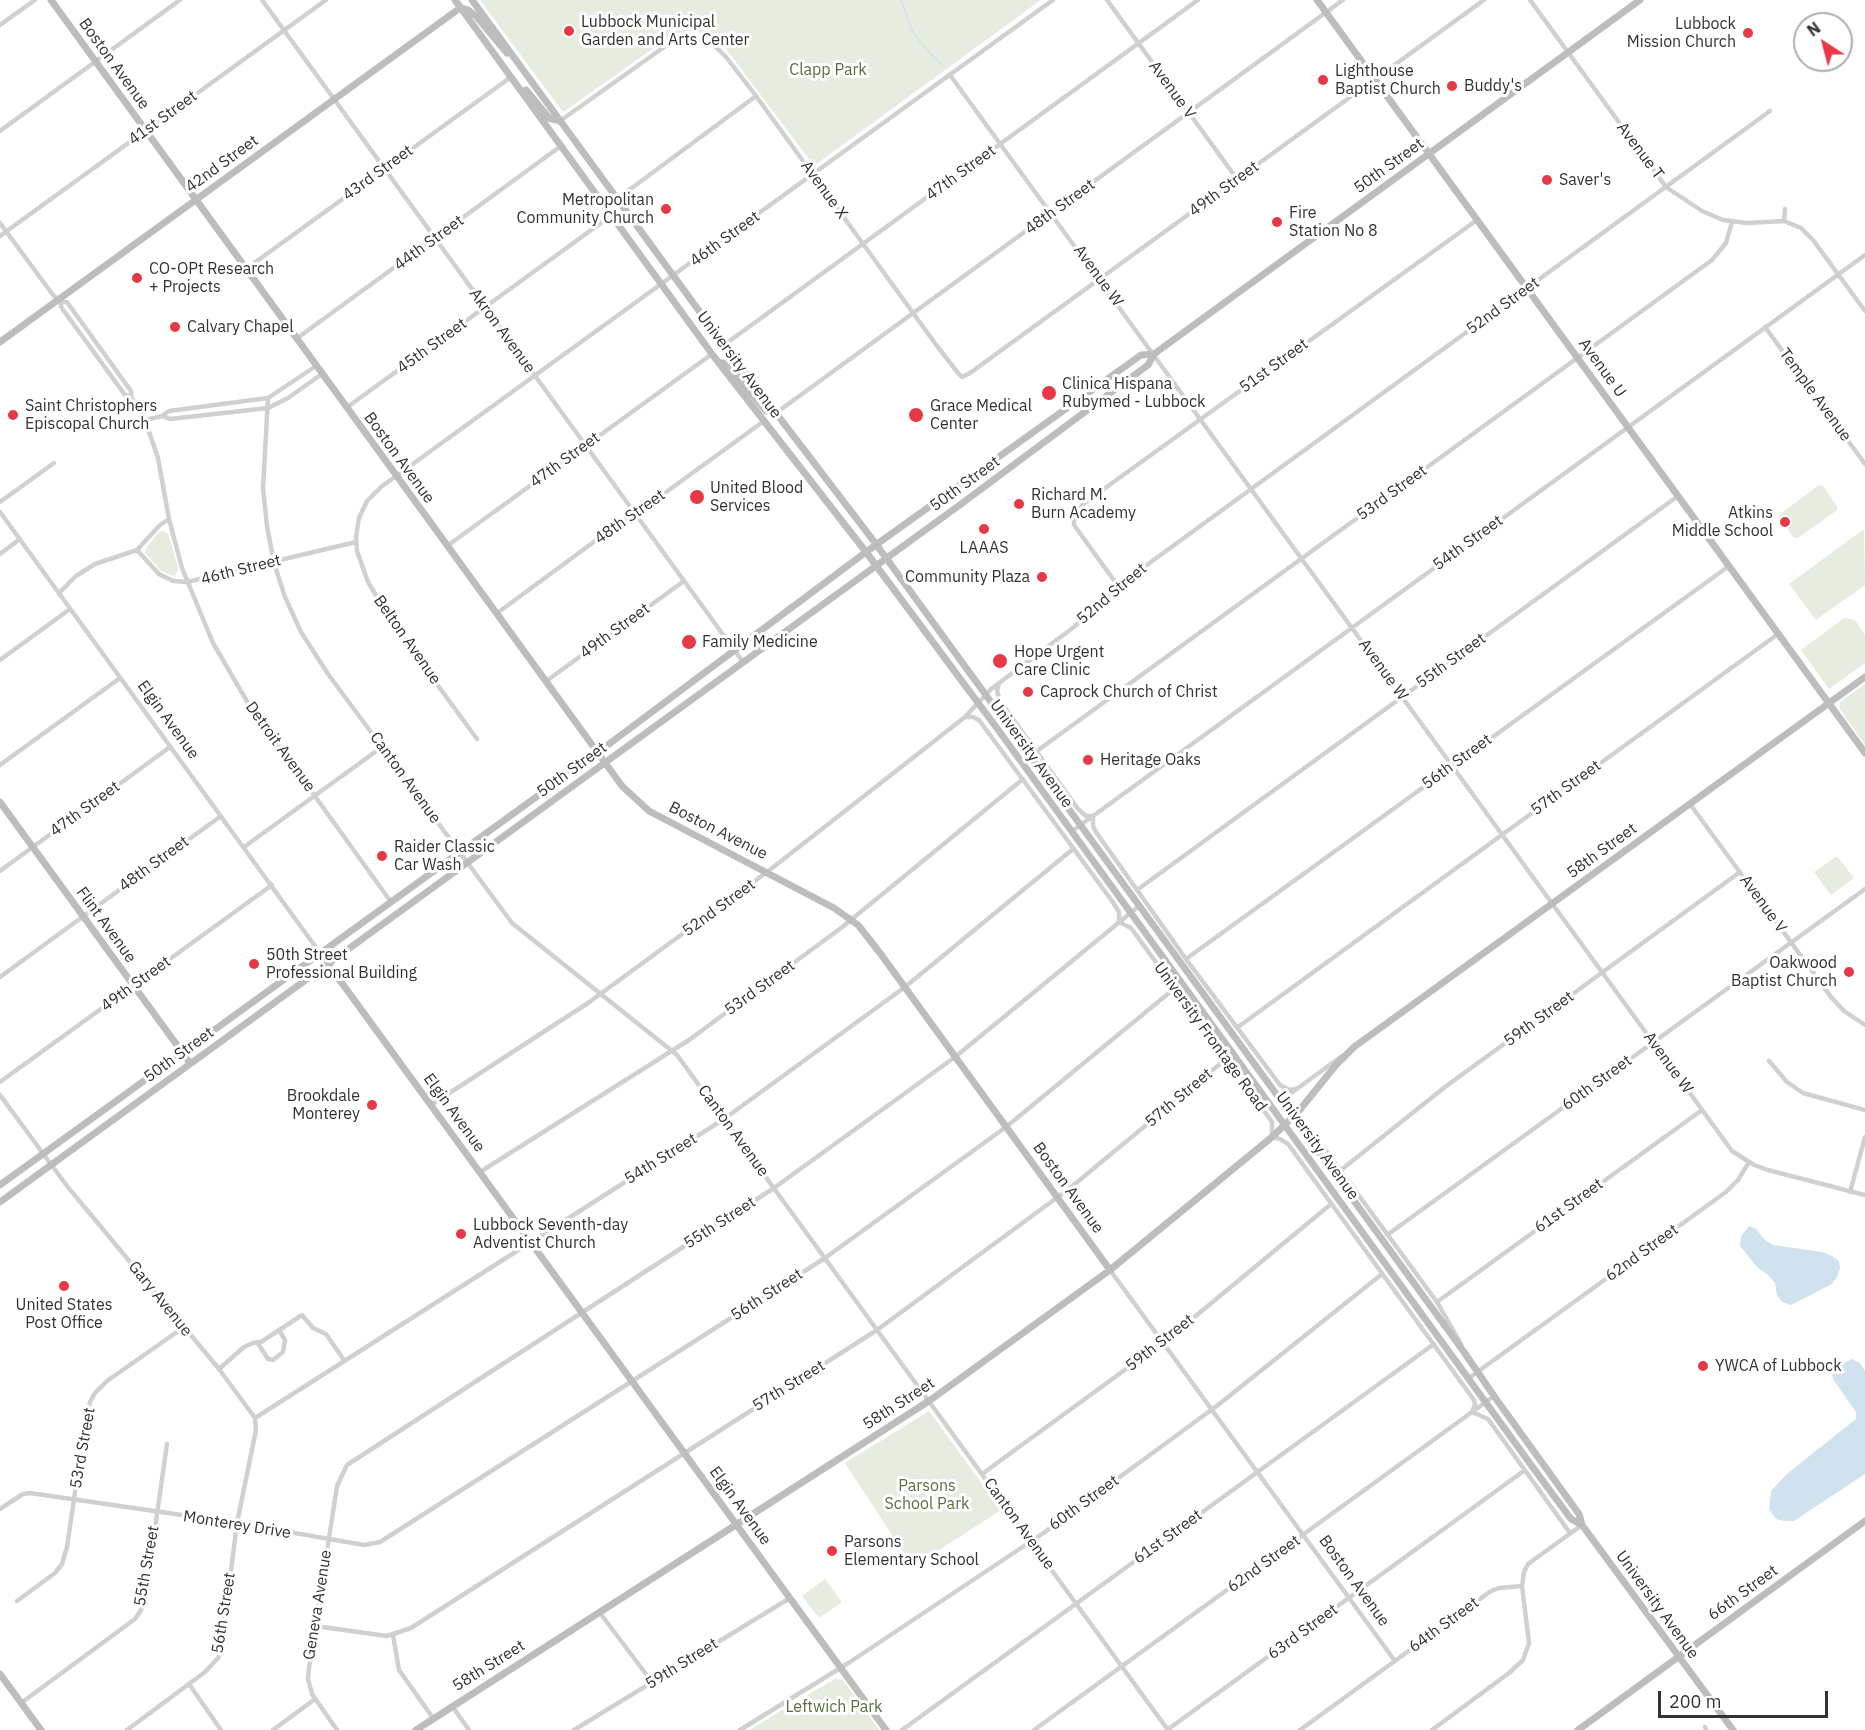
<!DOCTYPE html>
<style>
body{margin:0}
#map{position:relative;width:1865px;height:1730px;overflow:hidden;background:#fff;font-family:"IBM Plex Sans",sans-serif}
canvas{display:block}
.north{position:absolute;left:1793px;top:12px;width:60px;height:60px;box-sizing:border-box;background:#fff;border:2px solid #adadad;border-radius:50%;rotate:324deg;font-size:16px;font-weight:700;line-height:24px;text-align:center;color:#333}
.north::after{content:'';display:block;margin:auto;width:21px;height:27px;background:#e63946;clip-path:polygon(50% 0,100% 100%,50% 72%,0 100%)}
.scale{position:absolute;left:1658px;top:1691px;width:170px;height:27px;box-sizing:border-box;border:3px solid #333;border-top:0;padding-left:8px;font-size:18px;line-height:21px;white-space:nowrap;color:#333;-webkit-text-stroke:4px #fff;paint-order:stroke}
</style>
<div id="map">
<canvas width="1865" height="1730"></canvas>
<div class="north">N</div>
<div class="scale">200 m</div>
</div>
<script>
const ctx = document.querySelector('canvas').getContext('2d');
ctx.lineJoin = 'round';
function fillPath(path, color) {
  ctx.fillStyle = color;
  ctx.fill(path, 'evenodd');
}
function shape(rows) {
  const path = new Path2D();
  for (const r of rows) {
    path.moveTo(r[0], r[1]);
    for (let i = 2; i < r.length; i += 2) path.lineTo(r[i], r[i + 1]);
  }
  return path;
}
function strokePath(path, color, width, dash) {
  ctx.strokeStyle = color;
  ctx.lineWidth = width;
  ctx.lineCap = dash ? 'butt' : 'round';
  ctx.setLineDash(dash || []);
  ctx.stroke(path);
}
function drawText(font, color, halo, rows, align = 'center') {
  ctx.font = font + ' "IBM Plex Sans",sans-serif';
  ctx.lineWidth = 6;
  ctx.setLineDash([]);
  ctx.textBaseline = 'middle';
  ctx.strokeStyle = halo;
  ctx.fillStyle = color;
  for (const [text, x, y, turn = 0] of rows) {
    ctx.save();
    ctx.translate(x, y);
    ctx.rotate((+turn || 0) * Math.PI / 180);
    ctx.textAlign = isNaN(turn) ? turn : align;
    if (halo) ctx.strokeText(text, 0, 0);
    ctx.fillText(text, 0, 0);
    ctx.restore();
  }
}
const green = shape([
 [480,0,1041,0,815,165,812,163,723,45,710,35,691,31,672,35,563,112],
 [1819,485,1823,486,1837,506,1837,510,1798,538,1794,538,1779,517,1780,514],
 [1864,529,1865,585,1816,620,1789,584],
 [163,531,168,534,178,567,178,571,174,576,161,571,145,553,147,547,159,532],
 [1844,618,1855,620,1865,635,1865,663,1829,689,1801,650],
 [1865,684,1865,745,1840,709,1840,702],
 [1837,856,1854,878,1831,895,1814,872],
 [929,1411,1001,1510,913,1567,845,1463],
 [825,1579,842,1602,819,1618,802,1596],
 [837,1678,837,1680,841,1679,843,1680,879,1730,750,1730,782,1710,793,1708,809,1694]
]);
const water = shape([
 [1749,1226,1756,1229,1765,1240,1773,1245,1822,1252,1832,1256,1839,1261,1840,1268,1837,1277,1832,1284,1791,1305,1782,1302,1777,1295,1775,1283,1767,1274,1758,1268,1740,1246,1741,1236],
 [1852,1359,1860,1363,1865,1371,1865,1474,1794,1521,1784,1521,1776,1519,1769,1509,1771,1491,1788,1473,1856,1419,1856,1412,1833,1379,1832,1373,1836,1367]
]);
const stream = shape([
 [901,0,912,30,920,42,943,66]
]);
const street = shape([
 [262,0,743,662],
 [1107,0,1237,179],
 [1530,0,1666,187,1702,211,1723,220,1747,223,1784,221,1801,228,1813,240,1865,311],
 [0,25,35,0],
 [950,75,1732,1151,1754,1165,1768,1170,1865,1195],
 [560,121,674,40,691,37,713,44,726,57,756,96,937,346,958,373,962,377,970,373,1484,0],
 [0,131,180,0],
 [617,199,756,96],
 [1784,221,1785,209],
 [0,223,53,295,61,302,67,302,131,391,131,397,145,420,158,458,169,519,182,568,213,643,248,703,391,902],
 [0,236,326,0],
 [246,269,511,77],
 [61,302,61,307,125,395,131,397],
 [1765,327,1865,464],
 [296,339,561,146],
 [724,345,1198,0],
 [268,398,263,488,267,526,274,563,285,597,301,632,328,674,512,923,677,1055,1168,1730],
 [346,408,605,220],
 [776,413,1343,0],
 [162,416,170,419,268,408,288,398,322,374],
 [145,420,162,416,169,411,268,398,316,366],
 [0,502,54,463],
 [0,512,320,953],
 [447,546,712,354],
 [137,550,159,574,173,581,187,582,356,542],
 [0,554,20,539],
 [1118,586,1074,525,1074,517,1083,504,1477,220],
 [59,593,76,576,95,564,137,550,160,525,169,519],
 [496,614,629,516,640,511,764,421],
 [0,660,70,609],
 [545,682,684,581],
 [999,683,997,691,1000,701,1078,809,1086,816,1093,816,1093,826,1096,832,1186,959,1280,1085,1289,1090,1296,1089],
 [966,717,973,717,979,720,1112,901,1119,912,1119,922,1131,928,1272,1122,1272,1137,1280,1139,1288,1144,1474,1400,1475,1405,1472,1412,1488,1419,1570,1533],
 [477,739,393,624,368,582,357,551,356,537,359,518,367,501,381,487,1053,0],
 [1037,751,1712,260,1726,243,1732,222],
 [0,765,120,678],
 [1690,804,1831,997,1844,1011,1865,1025],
 [1071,832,1865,255],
 [244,847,382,747],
 [0,871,170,747],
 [1137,890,1678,496],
 [1186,959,1729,566],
 [0,977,221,816],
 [1238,1027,1778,634],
 [1769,1061,1787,1082,1803,1093,1865,1110],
 [0,1082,272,885],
 [0,1095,67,1186,219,1369,255,1418,256,1430,237,1523,221,1651,218,1658,205,1672,127,1730],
 [1277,1096,1287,1096,1342,1056],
 [431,1105,588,1003,767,872,965,717,991,689,1074,627,1118,586,1770,111],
 [1309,1136,1324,1148,1437,1302,1461,1344],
 [1341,1170,1445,1087,1740,872],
 [480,1172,689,1040,841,928,1023,779],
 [1850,1192,1865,1137],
 [1387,1235,1865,889],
 [1110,1270,1395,1661],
 [1437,1302,1702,1110],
 [257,1342,268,1359,273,1360,283,1352,285,1340,279,1330],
 [219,1369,244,1347,253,1343,261,1342,302,1315,313,1328,326,1334,344,1360],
 [1469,1378,1726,1192,1738,1180,1749,1162],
 [255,1418,724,1119,905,987,1073,849],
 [982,1474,1174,1334,1331,1204],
 [0,1509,23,1494,30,1493,237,1523,364,1545,380,1542,825,1258,1006,1127,1175,988],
 [17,1601,55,1573,62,1564,67,1547,84,1431,90,1402,95,1393,107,1381,184,1327],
 [600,1613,652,1682],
 [315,1626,387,1636,411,1628,877,1330,1070,1188,1226,1059],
 [393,1635,399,1670,433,1718],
 [189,1684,221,1730],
 [21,1703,135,1619,141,1610,145,1598,167,1444],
 [452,1706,469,1730],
 [1705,1727,1706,1730],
 [273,1730,315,1699],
 [337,1730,312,1694,308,1679,309,1668,337,1486,347,1465,774,1188,955,1057,1139,906],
 [574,1730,790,1598],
 [740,1730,850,1662,1042,1534,1218,1405,1382,1274],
 [902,1730,1434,1344],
 [1034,1730,1494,1396],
 [1167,1730,1525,1470],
 [1300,1730,1491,1591,1499,1588,1522,1586,1524,1572,1528,1564,1582,1525],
 [1432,1730,1509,1673,1523,1660,1529,1643,1522,1586]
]);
const secondary = shape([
 [51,0,622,786,649,811,834,908,858,925,880,953,1110,1270],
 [455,0,712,354,866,552,999,731,1534,1469,1571,1519,1582,1525],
 [472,0,724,345,873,540,1464,1352,1494,1396,1579,1514,1582,1525,1733,1730],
 [1317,0,1865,753],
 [460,8,468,10,476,16,507,53],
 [526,90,549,118,560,121],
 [0,342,460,8],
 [723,363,737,375,766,411,776,413],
 [0,802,190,1063],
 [320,953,886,1730],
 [0,1185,597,753,866,552,1141,355,1154,354],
 [0,1202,957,507,1148,365,1154,354,1640,0],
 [0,1674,41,1730],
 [416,1730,929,1401,1110,1270,1272,1137,1298,1112,1336,1065,1354,1047,1865,677],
 [1578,1730,1865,1521]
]);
const markers = [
 [569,31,6,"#e63946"],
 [1748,33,6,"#e63946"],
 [1323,80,6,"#e63946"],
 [1452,86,6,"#e63946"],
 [1547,180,6,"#e63946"],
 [666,209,6,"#e63946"],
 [1277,222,6,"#e63946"],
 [137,278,6,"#e63946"],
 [175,327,6,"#e63946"],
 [1049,393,8,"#e63946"],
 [13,415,6,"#e63946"],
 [916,415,8,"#e63946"],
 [697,497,8,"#e63946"],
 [1019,504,6,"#e63946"],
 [1785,522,6,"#e63946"],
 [984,529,6,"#e63946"],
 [1042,577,6,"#e63946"],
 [689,642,8,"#e63946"],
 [1000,661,8,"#e63946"],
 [1028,692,6,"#e63946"],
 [1088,760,6,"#e63946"],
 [382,856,6,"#e63946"],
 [254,964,6,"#e63946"],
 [1849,972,6,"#e63946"],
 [372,1105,6,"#e63946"],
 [461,1234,6,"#e63946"],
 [64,1286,6,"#e63946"],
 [1703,1366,6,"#e63946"],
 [832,1551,6,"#e63946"]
];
const poiNames = [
 ["Lubbock Municipal",581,22],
 ["Garden and Arts Center",581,40],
 ["Lubbock",1736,24,"right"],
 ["Mission Church",1736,42,"right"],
 ["Lighthouse",1335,71],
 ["Baptist Church",1335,89],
 ["Buddy's",1464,86],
 ["Saver's",1559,180],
 ["Metropolitan",654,200,"right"],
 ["Community Church",654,218,"right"],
 ["Fire",1289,213],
 ["Station No 8",1289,231],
 ["CO-OPt Research",149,269],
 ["+ Projects",149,287],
 ["Calvary Chapel",187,327],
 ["Clinica Hispana",1062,384],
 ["Rubymed - Lubbock",1062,402],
 ["Saint Christophers",25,406],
 ["Episcopal Church",25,424],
 ["Grace Medical",930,406],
 ["Center",930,424],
 ["United Blood",710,488],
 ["Services",710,506],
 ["Richard M.",1031,495],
 ["Burn Academy",1031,513],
 ["Atkins",1773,513,"right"],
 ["Middle School",1773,531,"right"],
 ["LAAAS",984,548,"center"],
 ["Community Plaza",1030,577,"right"],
 ["Family Medicine",702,642],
 ["Hope Urgent",1014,652],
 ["Care Clinic",1014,670],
 ["Caprock Church of Christ",1040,692],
 ["Heritage Oaks",1100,760],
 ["Raider Classic",394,847],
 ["Car Wash",394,865],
 ["50th Street",266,955],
 ["Professional Building",266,973],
 ["Oakwood",1837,963,"right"],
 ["Baptist Church",1837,981,"right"],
 ["Brookdale",360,1096,"right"],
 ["Monterey",360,1114,"right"],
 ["Lubbock Seventh-day",473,1225],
 ["Adventist Church",473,1243],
 ["United States",64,1305,"center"],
 ["Post Office",64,1323,"center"],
 ["YWCA of Lubbock",1715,1366],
 ["Parsons",844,1542],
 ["Elementary School",844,1560]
];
const streetNames = [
 ["Boston Avenue",114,64,54],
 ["Avenue V",1172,90,54],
 ["41st Street",163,118,-36],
 ["Avenue T",1640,151,53],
 ["42nd Street",222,164,-36],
 ["50th Street",1389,166,-36],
 ["43rd Street",378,173,-36],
 ["47th Street",961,173,-36],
 ["49th Street",1224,189,-36],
 ["Avenue X",824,190,54],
 ["48th Street",1060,207,-36],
 ["46th Street",725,239,-36],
 ["44th Street",429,243,-36],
 ["Avenue W",1098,276,54],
 ["52nd Street",1503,306,-36],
 ["Akron Avenue",502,331,54],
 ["45th Street",432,346,-36],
 ["University Avenue",739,365,53],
 ["51st Street",1274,366,-36],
 ["Avenue U",1602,368,54],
 ["Temple Avenue",1815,395,54],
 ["Boston Avenue",399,458,54],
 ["47th Street",565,460,-36],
 ["50th Street",965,484,-36],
 ["53rd Street",1392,493,-36],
 ["48th Street",630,517,-35],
 ["54th Street",1468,543,-36],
 ["46th Street",241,570,-14],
 ["52nd Street",1112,594,-40],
 ["49th Street",615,631,-36],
 ["Belton Avenue",407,640,55],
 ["55th Street",1451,661,-36],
 ["Avenue W",1383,670,54],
 ["Elgin Avenue",168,720,54],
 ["Detroit Avenue",280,747,54],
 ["University Avenue",1031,754,54],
 ["56th Street",1457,762,-36],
 ["50th Street",572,770,-36],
 ["Canton Avenue",405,778,54],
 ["57th Street",1566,788,-36],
 ["47th Street",85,809,-36],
 ["Boston Avenue",718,831,27],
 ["58th Street",1602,851,-36],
 ["48th Street",154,864,-36],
 ["Avenue V",1763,904,54],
 ["52nd Street",719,908,-36],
 ["Flint Avenue",106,925,54],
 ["49th Street",136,984,-36],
 ["53rd Street",760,988,-36],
 ["59th Street",1539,1019,-36],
 ["University Frontage Road",1210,1037,54],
 ["50th Street",179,1055,-36],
 ["Avenue W",1668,1063,54],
 ["60th Street",1597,1083,-36],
 ["57th Street",1179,1098,-40],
 ["Elgin Avenue",454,1113,54],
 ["Canton Avenue",733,1131,54],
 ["University Avenue",1317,1146,54],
 ["54th Street",661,1159,-32],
 ["Boston Avenue",1068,1188,54],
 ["61st Street",1569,1206,-36],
 ["55th Street",720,1223,-33],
 ["62nd Street",1642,1253,-36],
 ["56th Street",767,1295,-33],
 ["Gary Avenue",160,1299,51],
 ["59th Street",1160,1343,-38],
 ["57th Street",789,1386,-32],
 ["58th Street",899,1404,-33],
 ["53rd Street",83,1448,-80],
 ["60th Street",1084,1503,-36],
 ["Elgin Avenue",740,1506,54],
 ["Canton Avenue",1019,1524,54],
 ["Monterey Drive",237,1525,9],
 ["61st Street",1168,1537,-36],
 ["62nd Street",1264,1564,-36],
 ["55th Street",147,1566,-80],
 ["Boston Avenue",1354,1581,54],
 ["66th Street",1743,1593,-36],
 ["Geneva Avenue",318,1605,-81],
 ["University Avenue",1657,1605,54],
 ["56th Street",224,1613,-81],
 ["64th Street",1444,1625,-36],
 ["63rd Street",1303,1632,-36],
 ["59th Street",682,1664,-32],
 ["58th Street",489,1666,-32]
];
const parkNames = [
 ["Clapp Park",828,70],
 ["Parsons",927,1486],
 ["School Park",927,1504],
 ["Leftwich Park",834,1707]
];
fillPath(green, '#e6ecdf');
fillPath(water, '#cfe2ee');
strokePath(stream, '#cfe2ee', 1.5);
strokePath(street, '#d0d0d0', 4.5);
strokePath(secondary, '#bdbdbd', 7);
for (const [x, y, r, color] of markers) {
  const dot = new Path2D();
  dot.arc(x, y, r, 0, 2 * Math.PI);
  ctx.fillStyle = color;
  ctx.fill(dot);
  strokePath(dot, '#fff', 2);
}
drawText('16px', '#333', '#fff', poiNames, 'left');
drawText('16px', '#333', '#fff', streetNames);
drawText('16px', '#56703f', '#fff', parkNames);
</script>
